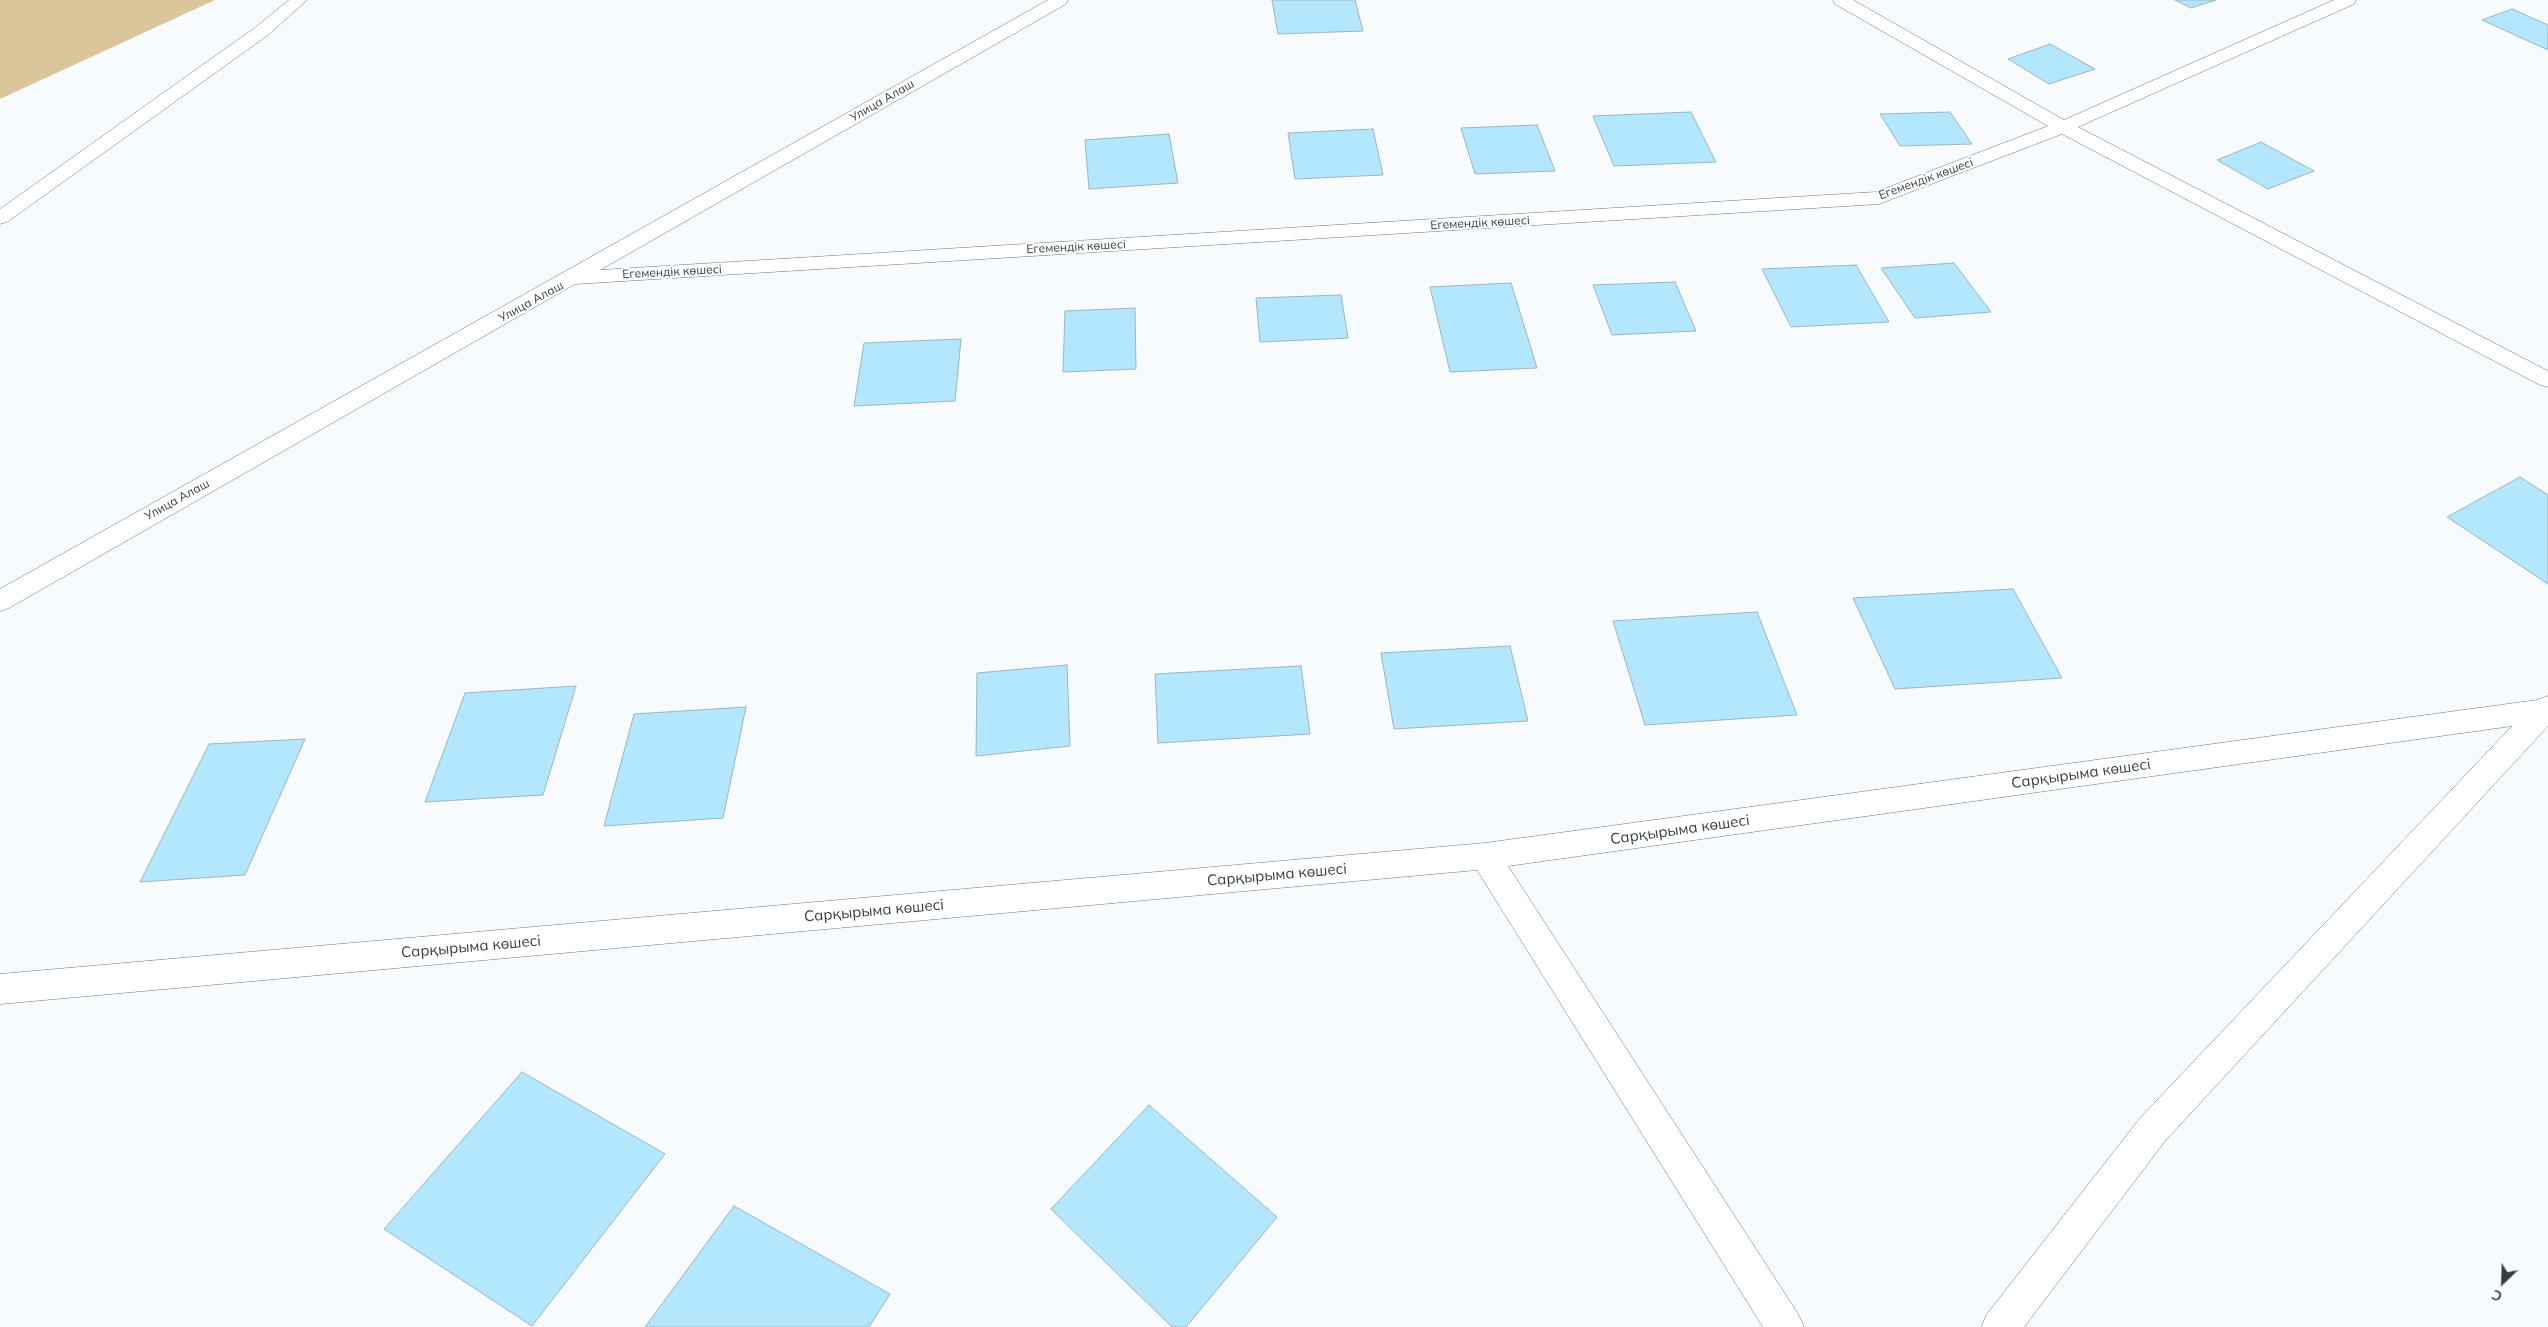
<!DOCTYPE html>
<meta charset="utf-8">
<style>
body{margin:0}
#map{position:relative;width:2548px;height:1327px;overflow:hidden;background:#f7fbfe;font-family:Mulish,sans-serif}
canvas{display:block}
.north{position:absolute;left:2478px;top:1257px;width:50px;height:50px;-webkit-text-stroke:4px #fff;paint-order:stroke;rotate:204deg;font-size:14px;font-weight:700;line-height:20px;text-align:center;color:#343e42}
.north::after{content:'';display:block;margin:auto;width:18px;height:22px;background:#343e42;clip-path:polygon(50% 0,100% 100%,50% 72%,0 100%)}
</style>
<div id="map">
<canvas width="2548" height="1327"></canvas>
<div class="north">С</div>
</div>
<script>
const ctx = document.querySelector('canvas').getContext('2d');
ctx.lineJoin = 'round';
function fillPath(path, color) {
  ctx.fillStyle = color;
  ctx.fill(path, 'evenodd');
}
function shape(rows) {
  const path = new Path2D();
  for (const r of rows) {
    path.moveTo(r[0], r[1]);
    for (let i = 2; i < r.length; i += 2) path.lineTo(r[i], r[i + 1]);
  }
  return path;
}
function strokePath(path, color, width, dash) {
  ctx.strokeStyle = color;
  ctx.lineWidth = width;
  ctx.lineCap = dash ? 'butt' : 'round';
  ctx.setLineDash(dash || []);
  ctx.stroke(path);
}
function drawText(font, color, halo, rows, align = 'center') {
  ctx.font = font + ' Mulish,sans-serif';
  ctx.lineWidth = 4;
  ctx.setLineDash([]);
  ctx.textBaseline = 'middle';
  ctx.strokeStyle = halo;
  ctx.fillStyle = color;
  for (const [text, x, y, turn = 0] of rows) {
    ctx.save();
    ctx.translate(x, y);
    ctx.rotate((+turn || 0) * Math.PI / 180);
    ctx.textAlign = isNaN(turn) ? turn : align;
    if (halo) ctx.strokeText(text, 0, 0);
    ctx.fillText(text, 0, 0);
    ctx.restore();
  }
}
const green = shape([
 [0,0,215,0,0,99]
]);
const building = shape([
 [1272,0,1355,0,1363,31,1278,34,1272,0],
 [2175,0,2216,0,2191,8,2175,0],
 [2512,9,2548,25,2548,50,2482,20,2512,9],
 [2050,44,2095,69,2049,84,2008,59,2050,44],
 [1691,112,1716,162,1614,166,1593,116,1691,112],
 [1950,112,1972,144,1900,146,1880,114,1950,112],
 [1537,125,1555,171,1475,174,1461,128,1537,125],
 [1373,129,1383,175,1295,179,1288,133,1373,129],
 [1169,134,1178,183,1089,189,1085,140,1169,134],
 [2261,142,2314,171,2268,189,2217,160,2261,142],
 [1954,263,1991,312,1915,318,1881,268,1954,263],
 [1856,265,1889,322,1791,327,1762,269,1856,265],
 [1675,282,1696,331,1612,335,1593,285,1675,282],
 [1511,283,1537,368,1450,372,1430,287,1511,283],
 [1341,295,1348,338,1260,342,1256,298,1341,295],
 [1135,308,1136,369,1063,372,1065,311,1135,308],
 [961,339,955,401,854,406,864,343,961,339],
 [2520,477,2548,495,2548,584,2447,517,2520,477],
 [2013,589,2062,678,1895,689,1853,598,2013,589],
 [1757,612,1797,715,1645,725,1613,621,1757,612],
 [1510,646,1528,721,1394,729,1381,653,1510,646],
 [1067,665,1070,746,976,756,977,673,1067,665],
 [1301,666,1310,734,1158,743,1155,674,1301,666],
 [576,686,543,795,425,802,465,693,576,686],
 [746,707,723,818,604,826,634,714,746,707],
 [305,739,245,875,140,882,209,744,305,739],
 [522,1072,665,1154,532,1326,384,1229,522,1072],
 [1149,1105,1277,1217,1186,1327,1172,1327,1051,1209,1149,1105],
 [734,1206,890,1294,869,1327,645,1327,734,1206]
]);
const minor = shape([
 [289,0,307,0,268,35,7,222,0,224,0,209,256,27,289,0],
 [1048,0,1068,0,1066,4,600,270,1876,192,2048,126,1835,4,1833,0,1853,0,2064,120,2334,0,2356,0,2354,4,2078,127,2548,371,2548,387,2540,385,2062,134,1879,204,575,284,9,608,0,611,0,589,1048,0],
 [2548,696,2548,726,2165,1141,2024,1327,1981,1327,1987,1314,2141,1117,2512,726,1508,866,1798,1314,1804,1327,1763,1327,1477,870,0,1004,0,974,1485,843,2537,700,2548,696]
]);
const farStreetnames = [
 ["Улица Алаш",882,101,-30],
 ["Егемендік көшесі",1926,179,-20],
 ["Егемендік көшесі",1480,223,-3],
 ["Егемендік көшесі",1076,247,-3],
 ["Егемендік көшесі",672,272,-3],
 ["Улица Алаш",531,302,-29],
 ["Улица Алаш",177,500,-29]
];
const streetNames = [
 ["Сарқырыма көшесі",2081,774,-8],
 ["Сарқырыма көшесі",1680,830,-8],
 ["Сарқырыма көшесі",1277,875,-5],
 ["Сарқырыма көшесі",874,911,-5],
 ["Сарқырыма көшесі",471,947,-5]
];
fillPath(green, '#dbc69b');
fillPath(building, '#b3e7fe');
strokePath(building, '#9db4bf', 1);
strokePath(minor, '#637983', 1);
fillPath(minor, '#fff');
drawText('12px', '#343e42', '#fff', farStreetnames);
drawText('15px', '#343e42', '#fff', streetNames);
</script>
